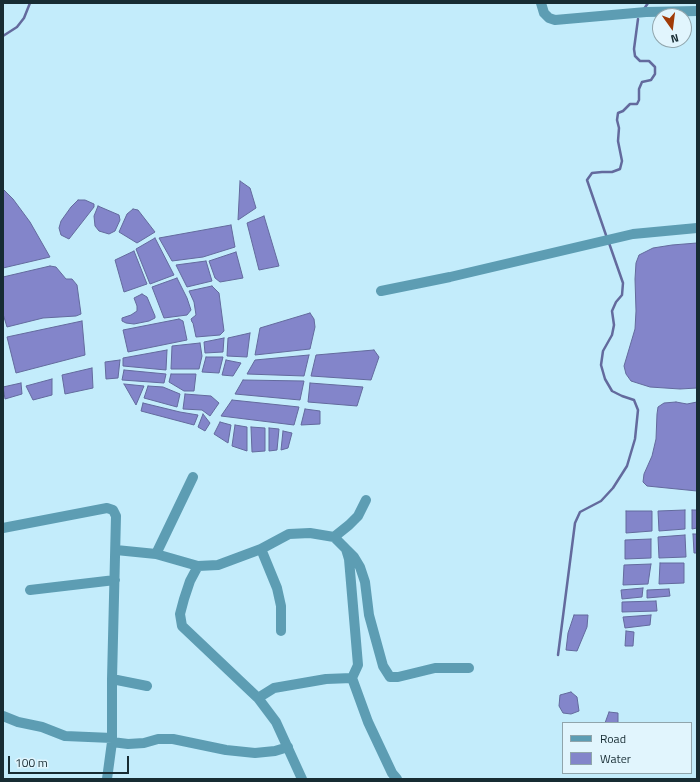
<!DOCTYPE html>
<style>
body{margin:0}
#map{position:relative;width:700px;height:782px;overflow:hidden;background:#c3ecfb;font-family:"Titillium Web",sans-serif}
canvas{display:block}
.frame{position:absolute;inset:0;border:4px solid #172c33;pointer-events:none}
.legend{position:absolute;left:562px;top:722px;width:130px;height:52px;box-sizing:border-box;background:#e1f5fd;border:1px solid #90a5ac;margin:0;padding:5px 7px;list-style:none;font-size:12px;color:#172c33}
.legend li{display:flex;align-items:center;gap:8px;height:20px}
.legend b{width:20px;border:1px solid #90a5ac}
.north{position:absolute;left:652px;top:8px;width:40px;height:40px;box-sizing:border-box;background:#e1f5fd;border:1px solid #90a5ac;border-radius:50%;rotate:166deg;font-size:11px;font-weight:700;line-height:16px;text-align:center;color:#172c33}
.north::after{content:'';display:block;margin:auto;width:14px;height:18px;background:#a03b07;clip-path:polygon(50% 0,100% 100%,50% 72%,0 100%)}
.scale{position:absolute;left:8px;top:756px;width:121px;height:18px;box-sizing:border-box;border:2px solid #172c33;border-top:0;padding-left:5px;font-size:12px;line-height:14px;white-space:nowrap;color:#172c33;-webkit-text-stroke:3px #e1f5fd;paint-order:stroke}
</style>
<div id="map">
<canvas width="700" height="782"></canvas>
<div class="frame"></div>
<ul class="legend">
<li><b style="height:5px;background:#5d9db3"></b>Road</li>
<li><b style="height:11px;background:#8385ca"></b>Water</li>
</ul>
<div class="north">N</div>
<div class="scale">100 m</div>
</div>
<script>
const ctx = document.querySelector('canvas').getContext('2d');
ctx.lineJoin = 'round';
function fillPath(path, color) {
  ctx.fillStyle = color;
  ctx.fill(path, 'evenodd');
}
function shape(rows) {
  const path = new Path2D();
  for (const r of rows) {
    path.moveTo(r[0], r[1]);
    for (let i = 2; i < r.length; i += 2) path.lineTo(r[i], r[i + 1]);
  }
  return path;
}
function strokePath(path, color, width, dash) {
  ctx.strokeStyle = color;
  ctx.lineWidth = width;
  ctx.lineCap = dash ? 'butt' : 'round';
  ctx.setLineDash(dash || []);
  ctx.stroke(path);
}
const water = shape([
 [240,181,250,188,256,208,238,220,240,181],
 [3,189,13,199,30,222,50,257,3,268,3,189],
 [78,200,85,200,94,204,94,207,69,239,61,235,59,228,61,221,71,207,78,200],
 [98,206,119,215,120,220,115,231,109,234,99,231,95,226,94,216,98,206],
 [133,209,138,210,155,232,137,243,119,232,127,214,133,209],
 [264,216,279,266,259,270,247,223,264,216],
 [231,225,235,247,203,257,172,261,159,238,231,225],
 [155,238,174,275,150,284,136,249,155,238],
 [697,243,697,388,680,389,650,387,631,381,626,374,624,366,635,329,636,311,635,279,636,263,639,255,653,248,672,245,697,243],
 [134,251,147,284,124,292,115,260,134,251],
 [236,252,243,278,220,282,215,278,209,261,236,252],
 [206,261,212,281,187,287,176,265,206,261],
 [50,266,56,267,66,279,72,279,77,285,81,314,76,316,43,318,7,327,3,314,3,277,50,266],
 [177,278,187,298,191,310,187,315,164,318,152,287,177,278],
 [212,286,219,293,224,331,220,335,196,337,193,323,192,322,191,319,196,315,194,302,189,291,212,286],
 [142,294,147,297,155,316,155,318,149,321,134,324,126,323,122,321,122,318,131,315,137,311,137,306,134,298,142,294],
 [310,313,314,319,315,327,310,349,255,355,260,328,310,313],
 [179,319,183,321,187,340,128,352,123,330,179,319],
 [82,321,85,355,16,373,7,337,82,321],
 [250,333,247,357,227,356,228,338,250,333],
 [224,338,223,352,205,353,204,342,224,338],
 [200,343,202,356,199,369,171,369,172,346,200,343],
 [167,350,166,370,123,366,123,358,167,350],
 [374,350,379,357,371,380,311,376,316,355,374,350],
 [309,355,304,376,247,374,255,360,309,355],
 [206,357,223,357,219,373,202,372,206,357],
 [120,360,118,378,106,379,105,362,120,360],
 [226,360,241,363,233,376,222,375,226,360],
 [92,368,93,388,65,394,62,375,92,368],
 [124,370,166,374,164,383,122,380,124,370],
 [171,374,196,374,194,391,184,391,169,382,171,374],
 [52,379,52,395,33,400,26,386,52,379],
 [243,380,304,381,300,400,235,394,243,380],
 [21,383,22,394,5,399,3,387,21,383],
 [310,383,363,387,357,406,308,402,310,383],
 [124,384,144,386,136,405,124,384],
 [148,386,163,387,180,394,177,407,144,398,148,386],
 [185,394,211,396,219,403,210,416,202,410,183,409,185,394],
 [232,400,299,407,294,425,221,416,232,400],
 [676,402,687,404,697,402,697,491,647,486,643,482,644,474,652,456,656,439,657,414,658,407,664,403,676,402],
 [143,403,180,412,198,415,194,425,141,411,143,403],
 [305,409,320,411,320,424,301,425,305,409],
 [203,414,210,423,205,431,198,427,203,414],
 [220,422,231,425,228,443,214,434,220,422],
 [235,425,247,427,247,451,232,446,235,425],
 [251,427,265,428,265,451,252,452,251,427],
 [269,428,279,429,277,450,269,451,269,428],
 [283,431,292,433,288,448,281,450,283,431],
 [685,510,685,529,659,531,658,511,685,510],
 [692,510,697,510,697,528,692,529,692,510],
 [626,511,652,511,652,531,626,533,626,511],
 [693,534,697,534,697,553,694,553,693,534],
 [685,535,686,557,659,558,658,537,685,535],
 [651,539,651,558,625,559,625,540,651,539],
 [660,563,684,563,684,583,659,584,660,563],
 [651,564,648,584,623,585,624,565,651,564],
 [643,588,642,597,622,599,621,590,643,588],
 [669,589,670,596,647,598,647,590,669,589],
 [656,601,657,611,622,612,622,602,656,601],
 [574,615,588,615,587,627,577,651,566,650,568,633,574,615],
 [651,615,650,625,625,628,623,617,651,615],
 [626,631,634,632,633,646,625,646,626,631],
 [571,692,577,697,579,711,571,714,563,713,559,706,560,695,571,692],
 [609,712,618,713,618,723,605,723,609,712]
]);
const stream = shape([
 [644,9,648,3],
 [3,36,17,27,24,18,30,3],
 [607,238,587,180,592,173,602,172,612,172,620,169,622,161,618,141,619,128,617,120,618,113,623,111,630,104,637,104,639,100,639,89,642,82,651,80,655,74,655,67,649,61,640,61,635,56,634,49,638,19],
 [558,655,575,523,580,512,601,501,613,488,627,466,635,439,638,410,634,400,622,396,612,391,605,379,601,365,603,351,612,335,614,325,612,311,616,302,622,295,623,283,609,243]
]);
const minor = shape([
 [541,3,544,13,549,18,555,20,646,12,697,11],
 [381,291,450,277,633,234,697,228],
 [3,528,107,508,113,510,116,516,112,679,112,742,107,779],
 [334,537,349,525,358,516,366,500],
 [261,549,277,588,281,606,281,631],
 [116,550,156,554,198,566],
 [347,550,354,557,360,567,365,582,369,615,383,666,390,677,398,677,435,668,469,668],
 [156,554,193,477],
 [30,590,115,580],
 [112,679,147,686],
 [258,698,274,688,326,679,352,678],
 [3,716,18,722,42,727,65,736,112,738],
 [112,742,128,744,144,743,158,739,173,739,226,750,255,753,275,751,288,747],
 [302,779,276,722,258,698,182,626,180,614,184,599,190,581,198,566,218,565,261,549,289,534,310,533,334,537,346,549,349,559,358,665,352,678,368,722,392,773,397,779]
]);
fillPath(water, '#8385ca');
strokePath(water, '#636a9d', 1);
strokePath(stream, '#636a9d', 2.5);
strokePath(minor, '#5d9db3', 10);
</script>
